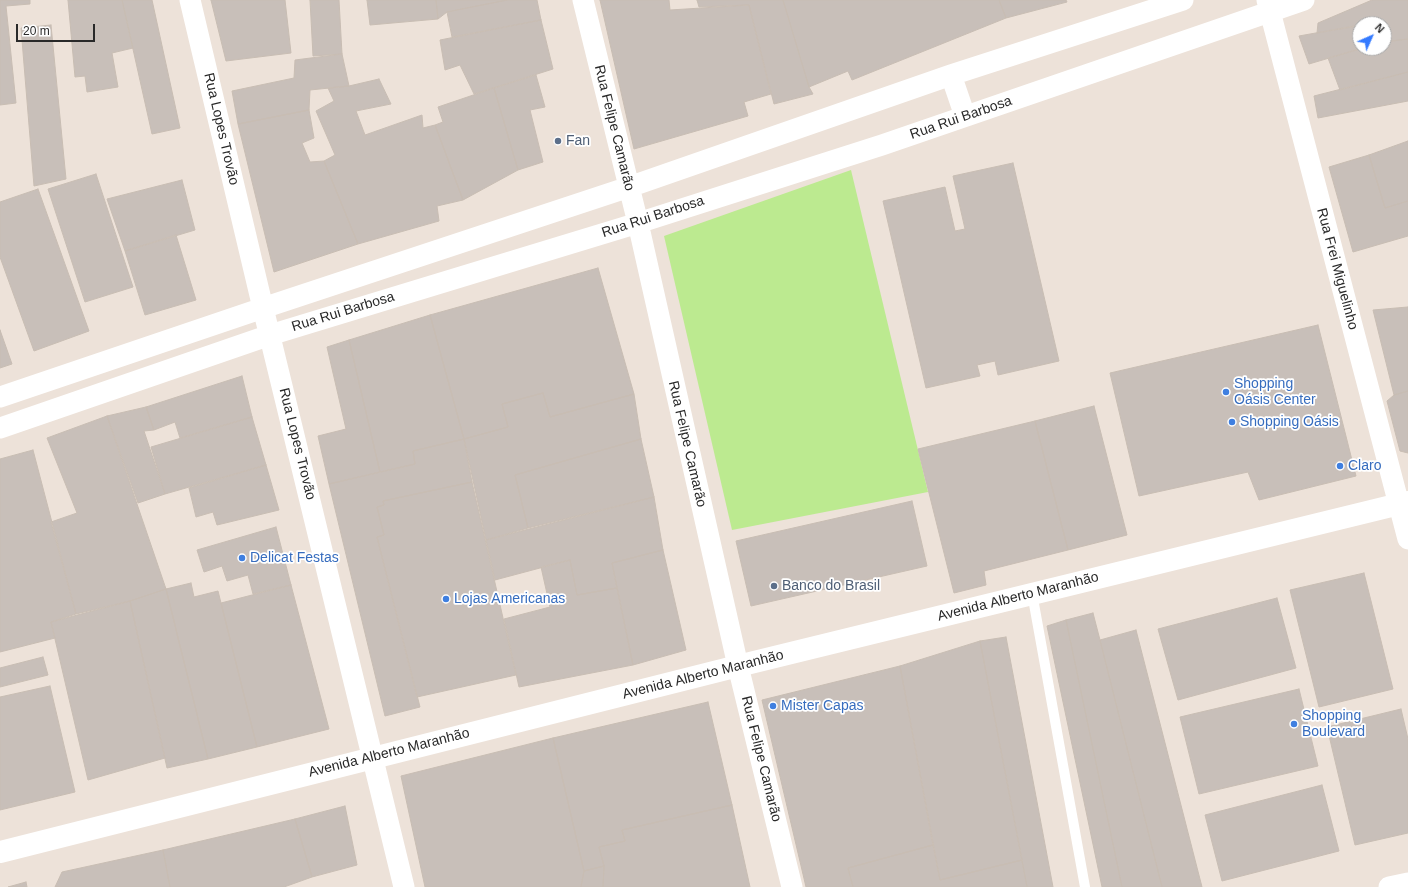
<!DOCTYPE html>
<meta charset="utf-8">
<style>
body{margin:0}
#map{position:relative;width:1408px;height:887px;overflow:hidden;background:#ede2d9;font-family:Arial,sans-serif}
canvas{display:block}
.north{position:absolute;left:1352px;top:16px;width:40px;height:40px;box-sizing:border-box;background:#fff;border:1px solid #a9a9a9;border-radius:50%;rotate:45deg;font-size:11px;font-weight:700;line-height:16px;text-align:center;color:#292929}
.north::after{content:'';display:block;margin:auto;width:14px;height:18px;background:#347aff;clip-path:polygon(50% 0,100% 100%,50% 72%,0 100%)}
.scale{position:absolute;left:16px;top:24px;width:79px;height:18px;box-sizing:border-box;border:2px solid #292929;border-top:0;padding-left:5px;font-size:12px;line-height:14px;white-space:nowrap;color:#292929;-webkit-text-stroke:3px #fff;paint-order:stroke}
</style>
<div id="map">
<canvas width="1408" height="887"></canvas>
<div class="north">N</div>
<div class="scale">20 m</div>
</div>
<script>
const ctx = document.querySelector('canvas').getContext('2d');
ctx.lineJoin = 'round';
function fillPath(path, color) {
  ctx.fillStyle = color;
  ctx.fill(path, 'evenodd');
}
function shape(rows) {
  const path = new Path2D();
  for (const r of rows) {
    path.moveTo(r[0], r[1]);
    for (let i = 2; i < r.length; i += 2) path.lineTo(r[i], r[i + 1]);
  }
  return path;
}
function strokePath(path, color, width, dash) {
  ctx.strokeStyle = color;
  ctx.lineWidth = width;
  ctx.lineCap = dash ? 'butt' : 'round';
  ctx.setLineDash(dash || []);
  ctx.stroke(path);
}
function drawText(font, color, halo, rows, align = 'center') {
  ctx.font = font + ' Arial,sans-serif';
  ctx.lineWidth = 3.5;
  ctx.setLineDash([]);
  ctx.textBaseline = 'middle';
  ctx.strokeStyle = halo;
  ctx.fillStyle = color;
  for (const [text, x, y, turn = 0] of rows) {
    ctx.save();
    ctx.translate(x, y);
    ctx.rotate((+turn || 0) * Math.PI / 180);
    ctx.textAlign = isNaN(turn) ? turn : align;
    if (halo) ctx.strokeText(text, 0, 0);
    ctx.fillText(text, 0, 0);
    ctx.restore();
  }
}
const green = shape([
 [851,170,928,492,732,530,664,236]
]);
const building = shape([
 [0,0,30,0,30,4,6,6,16,103,0,105,0,0],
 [68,0,122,0,133,48,112,53,118,87,87,92,85,76,75,77,68,0],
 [122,0,152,0,180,128,152,134,122,0],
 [211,0,285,0,291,53,226,61,211,0],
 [310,0,339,0,342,54,313,56,310,0],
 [367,0,436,0,438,19,370,25,367,0],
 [436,0,507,0,447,12,438,19,436,0],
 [507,0,537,0,541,20,452,37,447,12,507,0],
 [600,0,669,0,670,10,749,5,771,94,744,102,748,116,634,149,600,0],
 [697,0,783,0,809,87,813,94,774,104,749,5,699,7,697,0],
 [783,0,999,0,1006,18,852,80,848,71,809,87,783,0],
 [999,0,1066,0,1067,2,1006,18,999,0],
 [1372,0,1408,0,1408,39,1384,42,1384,24,1375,23,1317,33,1318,23,1372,0],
 [541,20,553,69,474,94,460,65,445,70,440,40,541,20],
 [51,25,66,179,34,186,21,28,51,25],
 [1360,25,1360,48,1363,48,1309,64,1299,36,1360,25],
 [1408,39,1408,72,1340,90,1328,58,1363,48,1384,48,1384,42,1408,39],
 [342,54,349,86,310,90,309,110,238,124,232,91,294,78,295,60,342,54],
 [1408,72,1408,101,1318,118,1314,96,1408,72],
 [536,75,545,107,530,110,543,162,518,170,494,88,536,75],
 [379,79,391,104,356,111,365,135,422,115,423,128,435,125,463,200,437,206,439,221,358,244,324,161,335,155,316,111,334,101,328,88,349,86,379,79],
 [494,88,518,170,463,200,435,125,443,122,438,107,494,88],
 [309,110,314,138,302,143,310,162,324,161,358,244,274,272,238,124,309,110],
 [1408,141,1408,201,1385,208,1369,155,1408,141],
 [1369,155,1385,208,1408,201,1408,236,1353,252,1329,167,1369,155],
 [1013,163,1059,361,998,375,995,361,977,365,980,376,926,388,883,201,945,187,955,231,965,229,953,176,1013,163],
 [96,174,133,287,85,302,48,189,96,174],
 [182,180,195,230,125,251,107,199,182,180],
 [38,189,89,331,34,351,0,257,0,202,38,189],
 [176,235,196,300,145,315,125,251,176,235],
 [598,268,634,394,550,417,543,393,502,404,508,427,464,439,430,315,598,268],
 [1408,307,1408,391,1394,395,1373,310,1408,307],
 [430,315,464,439,413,451,415,464,380,472,349,340,430,315],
 [1318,325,1356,476,1259,500,1248,472,1139,496,1110,373,1318,325],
 [0,330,12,364,0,368,0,330],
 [349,340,380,472,329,484,318,436,346,429,327,347,349,340],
 [242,376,252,417,180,438,175,422,154,430,146,407,242,376],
 [1408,391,1408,453,1400,451,1387,401,1394,395,1408,391],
 [543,393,550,417,634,394,641,439,515,475,528,528,486,540,464,439,508,427,502,404,543,393],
 [1094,406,1127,535,1068,550,1035,421,1094,406],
 [146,407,154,430,144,431,165,494,138,503,107,416,146,407],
 [107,416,166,589,130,601,76,614,51,522,77,513,47,438,107,416],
 [252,417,266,465,165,494,151,447,252,417],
 [1035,421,1068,550,984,571,986,585,954,593,918,449,1035,421],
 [464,439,472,482,383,501,384,505,377,507,384,535,377,537,420,707,385,716,329,484,415,464,413,451,464,439],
 [641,439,654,497,528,528,515,475,641,439],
 [33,450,76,614,51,622,55,638,0,652,0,459,33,450],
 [266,465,279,510,217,525,213,512,196,517,189,488,266,465],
 [472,482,516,675,417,697,377,537,384,535,377,507,384,505,383,501,472,482],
 [654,497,663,550,612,563,617,588,577,595,570,560,495,580,486,540,654,497],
 [912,501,927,566,751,606,736,541,912,501],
 [276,527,291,585,253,594,248,575,227,581,222,566,204,572,197,550,276,527],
 [663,550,686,650,633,665,612,563,663,550],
 [570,560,577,595,617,588,633,665,519,687,504,619,550,607,541,567,570,560],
 [1364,573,1393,689,1319,707,1290,590,1364,573],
 [191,583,194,597,218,591,257,747,208,759,166,589,191,583],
 [291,585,329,729,257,747,221,603,291,585],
 [166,589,208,759,167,768,130,601,166,589],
 [1277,598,1296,668,1178,700,1158,629,1277,598],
 [130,601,165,758,88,780,51,622,130,601],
 [1093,613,1100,640,1162,887,1122,887,1066,620,1093,613],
 [1066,620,1122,887,1102,887,1047,626,1066,620],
 [1136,630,1202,887,1162,887,1100,640,1136,630],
 [1006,637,1053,887,1027,887,980,641,1006,637],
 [980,641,1022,860,940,880,900,666,980,641],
 [43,657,48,675,0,687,0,668,43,657],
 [900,666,933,845,848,868,853,887,806,887,762,700,900,666],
 [50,686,75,792,0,810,0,697,50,686],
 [1299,689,1318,766,1199,794,1180,717,1299,689],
 [708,702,732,805,622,830,625,841,599,847,604,866,584,871,553,738,708,702],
 [1401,709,1408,739,1408,833,1355,845,1327,727,1401,709],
 [553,738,584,871,581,887,425,887,401,776,553,738],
 [1322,785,1339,851,1222,881,1205,815,1322,785],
 [732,805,750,887,603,887,604,866,599,847,625,841,622,830,732,805],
 [345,806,357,865,312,877,295,819,345,806],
 [295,819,312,877,284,887,170,887,163,850,295,819],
 [933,845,940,880,1022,860,1027,887,853,887,848,868,933,845],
 [163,850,170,887,55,887,62,872,163,850],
 [604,866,603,887,581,887,584,871,604,866],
 [26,882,27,887,8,887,26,882]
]);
const lane = shape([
 [1032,593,1085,887]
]);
const street = shape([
 [190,0,263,308,404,887],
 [583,0,638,223,738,666,792,887],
 [1267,0,1408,539],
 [951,75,965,116],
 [0,397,263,308,629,187,951,75,1183,0],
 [0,428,270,335,638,223,882,145,1304,0],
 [1389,887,1408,883]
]);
const secondary = shape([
 [0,852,738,666,1408,502]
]);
const markers = [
 [558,141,4,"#5c6f8a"],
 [1226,392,4,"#3f7fe0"],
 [1232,422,4,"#3f7fe0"],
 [1340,466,4,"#3f7fe0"],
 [242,558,4,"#3f7fe0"],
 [774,586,4,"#5c6f8a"],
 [446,599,4,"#3f7fe0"],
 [773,706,4,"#3f7fe0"],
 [1294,724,4,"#3f7fe0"]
];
const streetNames = [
 ["Rua Rui Barbosa",961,118,-19],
 ["Rua Felipe Camarão",614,128,76],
 ["Rua Lopes Trovão",221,129,77],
 ["Rua Rui Barbosa",653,217,-18],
 ["Rua Frei Miguelinho",1337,269,75],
 ["Rua Rui Barbosa",343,312,-17],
 ["Rua Lopes Trovão",297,444,76],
 ["Rua Felipe Camarão",687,444,77],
 ["Avenida Alberto Maranhão",1018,597,-14],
 ["Avenida Alberto Maranhão",703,675,-14],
 ["Avenida Alberto Maranhão",389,753,-14],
 ["Rua Felipe Camarão",761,759,76]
];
const serviceNames = [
 ["Fan",566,141],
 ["Banco do Brasil",782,586]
];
const shopNames = [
 ["Shopping",1234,384],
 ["Oásis Center",1234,400],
 ["Shopping Oásis",1240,422],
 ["Claro",1348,466],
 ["Delicat Festas",250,558],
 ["Lojas Americanas",454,599],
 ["Mister Capas",781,706],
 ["Shopping",1302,716],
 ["Boulevard",1302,732]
];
fillPath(green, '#bcea90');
fillPath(building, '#c8bfb9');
strokePath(building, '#c8bdb3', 1);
strokePath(lane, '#fff', 10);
strokePath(street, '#fff', 21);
strokePath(secondary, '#fff', 22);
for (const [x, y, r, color] of markers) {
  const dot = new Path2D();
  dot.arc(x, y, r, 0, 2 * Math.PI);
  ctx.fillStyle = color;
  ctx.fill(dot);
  strokePath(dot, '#fff', 1.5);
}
drawText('14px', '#292929', '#fff', streetNames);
drawText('14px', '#4e5e75', '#fff', serviceNames, 'left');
drawText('14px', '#366cbe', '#fff', shopNames, 'left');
</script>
